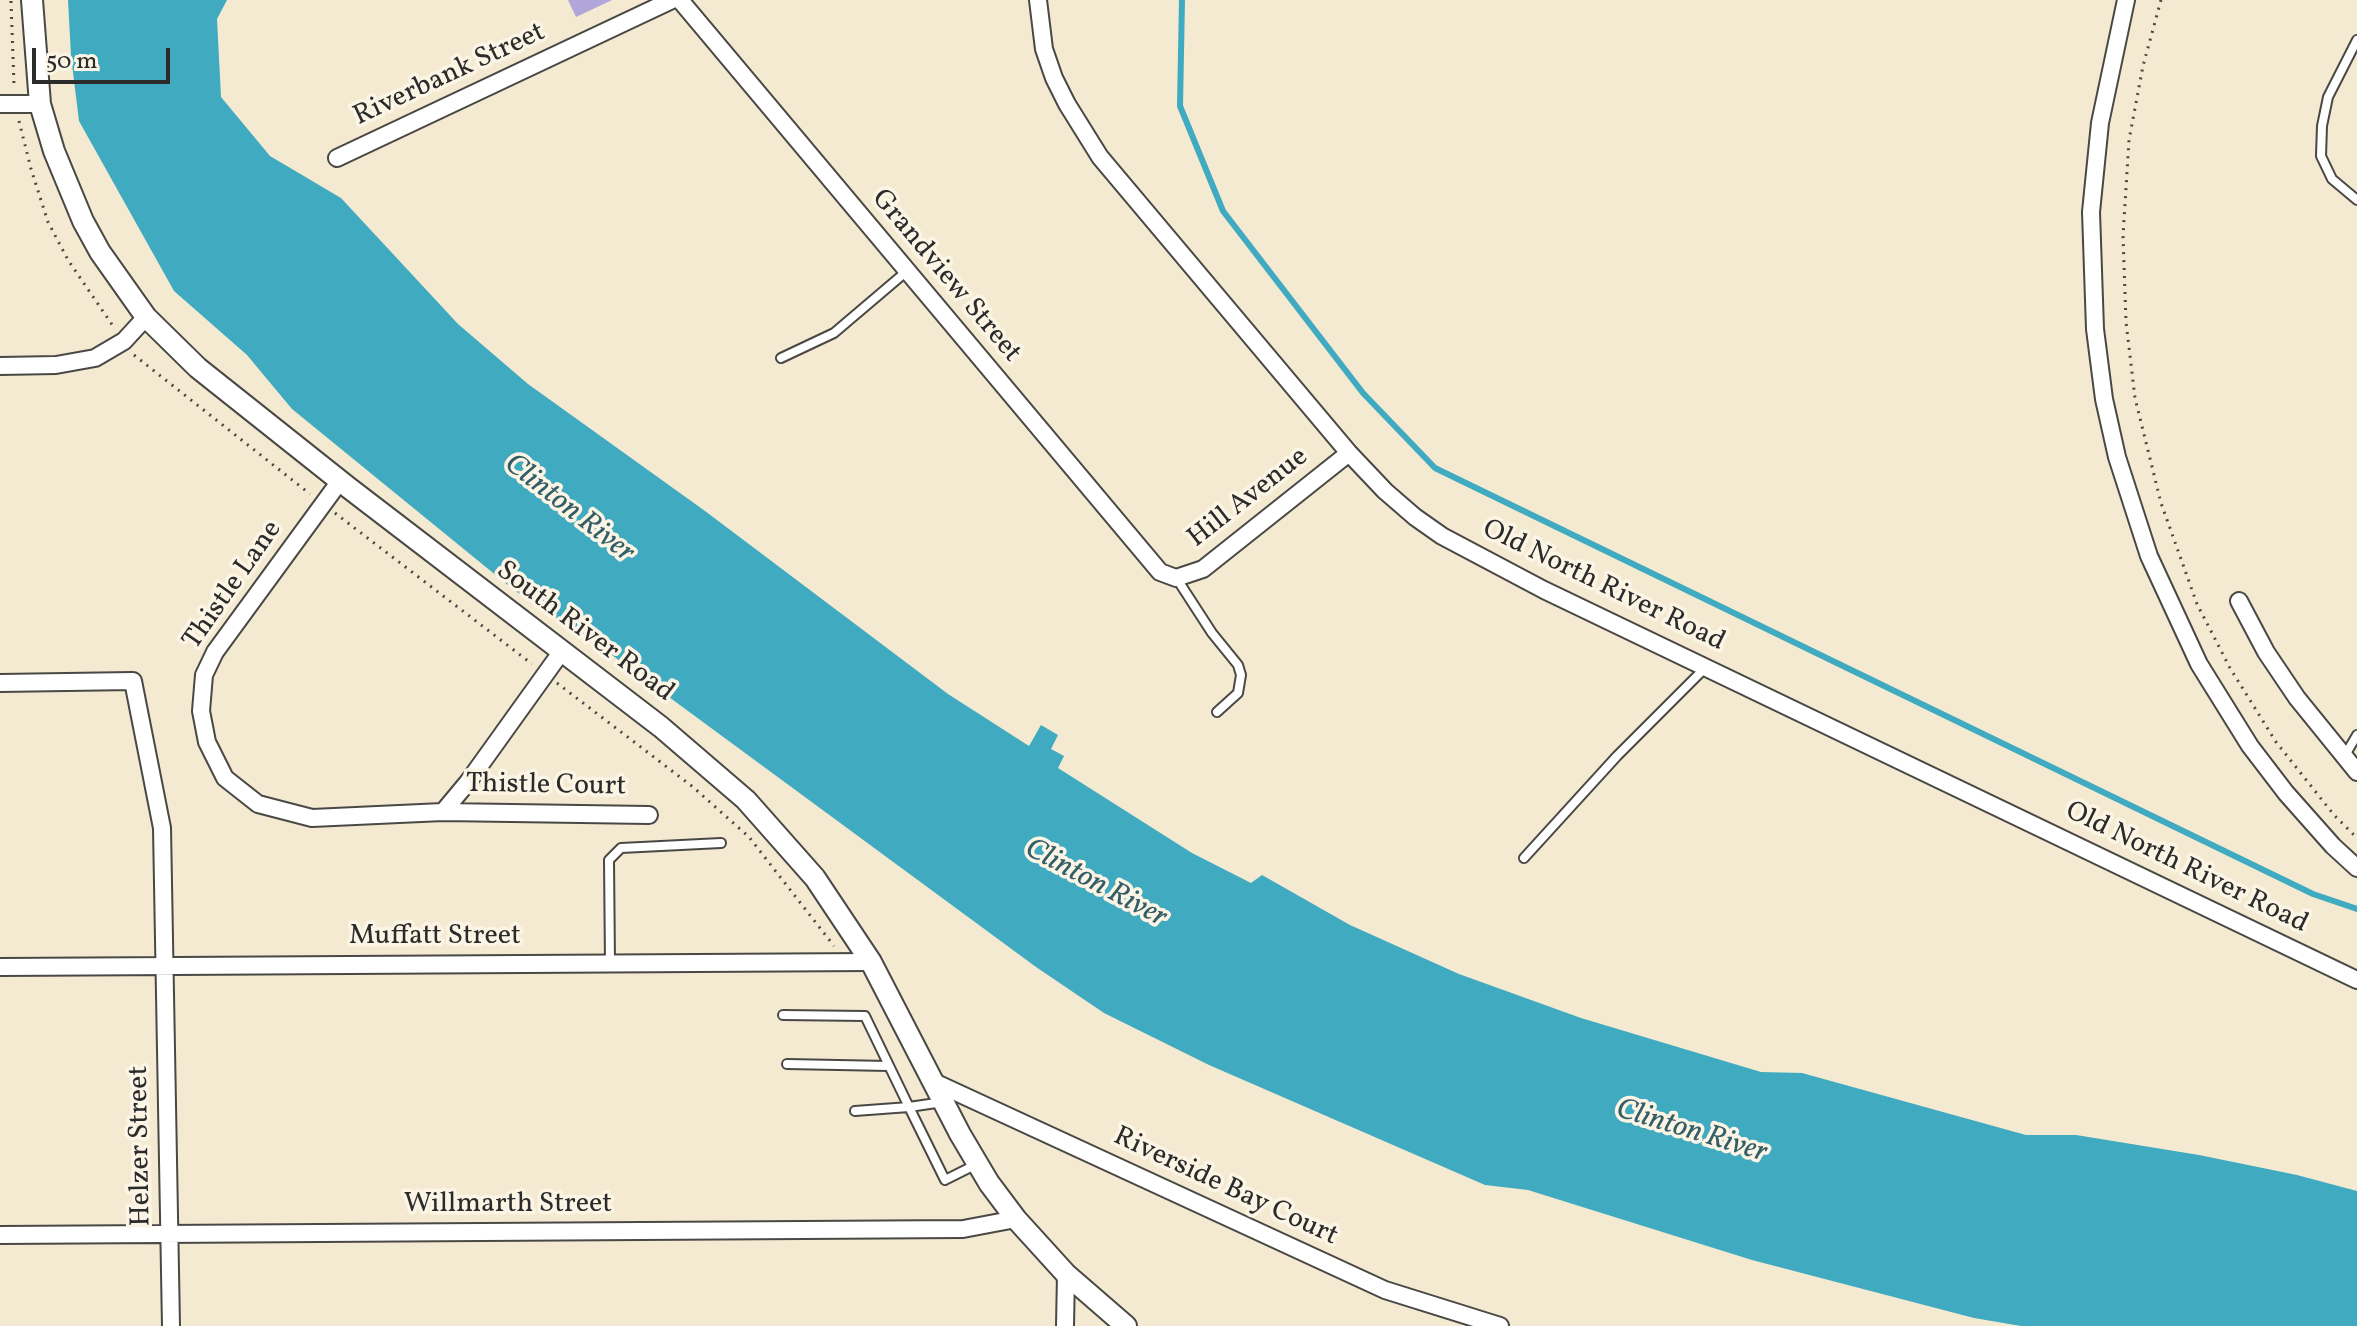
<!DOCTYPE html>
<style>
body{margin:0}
#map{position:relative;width:2357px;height:1326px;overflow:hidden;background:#f3ead1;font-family:Vollkorn,serif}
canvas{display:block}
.scale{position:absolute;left:32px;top:48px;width:138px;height:36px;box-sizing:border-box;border:4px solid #2b2b2b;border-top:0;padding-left:10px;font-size:24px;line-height:28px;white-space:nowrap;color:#2b2b2b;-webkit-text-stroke:6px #fcf5e5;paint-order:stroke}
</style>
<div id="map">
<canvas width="2357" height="1326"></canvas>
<div class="scale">50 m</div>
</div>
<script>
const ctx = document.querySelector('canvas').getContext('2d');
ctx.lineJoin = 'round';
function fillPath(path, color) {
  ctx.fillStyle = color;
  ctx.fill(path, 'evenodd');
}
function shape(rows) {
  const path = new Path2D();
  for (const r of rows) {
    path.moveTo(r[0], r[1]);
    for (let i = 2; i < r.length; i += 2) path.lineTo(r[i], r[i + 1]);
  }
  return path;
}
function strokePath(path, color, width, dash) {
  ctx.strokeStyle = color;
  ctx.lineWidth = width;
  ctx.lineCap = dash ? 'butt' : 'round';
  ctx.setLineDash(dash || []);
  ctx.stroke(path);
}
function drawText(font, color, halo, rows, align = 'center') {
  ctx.font = font + ' Vollkorn,serif';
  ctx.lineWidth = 7;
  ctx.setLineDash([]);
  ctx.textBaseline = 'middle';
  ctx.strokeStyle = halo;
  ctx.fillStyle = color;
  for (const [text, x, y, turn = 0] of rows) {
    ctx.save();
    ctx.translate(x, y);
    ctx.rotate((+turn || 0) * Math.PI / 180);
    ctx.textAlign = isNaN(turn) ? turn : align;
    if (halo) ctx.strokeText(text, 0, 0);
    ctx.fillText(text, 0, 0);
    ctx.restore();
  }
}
const water = shape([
 [68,0,227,0,217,19,221,97,270,156,341,198,458,324,528,384,705,511,948,694,1029,746,1041,725,1058,735,1051,749,1064,756,1058,768,1192,853,1251,883,1262,875,1350,925,1459,974,1581,1018,1761,1072,1802,1073,2026,1135,2076,1135,2199,1155,2297,1175,2357,1191,2357,1326,2021,1326,1974,1318,1752,1260,1528,1190,1485,1185,1209,1065,1104,1013,1036,967,601,647,514,590,292,409,247,355,174,291,79,121,71,56]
]);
const stream = shape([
 [1182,0,1180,106,1223,211,1363,393,1435,468,2313,894,2357,909]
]);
const building = shape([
 [568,0,612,0,576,17]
]);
const path = shape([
 [2161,0,2143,66,2129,140,2123,236,2126,322,2135,398,2161,503,2197,604,2230,668,2276,742,2334,815,2357,838],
 [11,1,14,85],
 [19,121,31,169,48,222,68,260,113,326],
 [134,355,310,494],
 [335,513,532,664],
 [557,683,693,787,749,837,834,946]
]);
const service = shape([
 [2357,40,2328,97,2322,126,2321,156,2332,179,2357,200],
 [781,358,834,333,907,271],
 [1177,579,1212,633,1238,665,1241,675,1238,693,1217,712],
 [2344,757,2357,735],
 [1524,858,1617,756,1705,668],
 [610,963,609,860,621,848,721,843],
 [783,1015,865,1016,909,1107,855,1111],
 [787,1064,889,1066],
 [943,1102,909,1107,945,1180,975,1165]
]);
const minor = shape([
 [680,0,1160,572,1176,578,1203,569,1349,453],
 [1038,0,1044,49,1054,78,1067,104,1100,157,1349,453,1385,491,1415,517,1442,536,1544,590,2357,980],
 [2126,0,2100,123,2091,212,2095,329,2104,399,2117,457,2149,556,2199,664,2250,746,2286,793,2333,846,2357,868],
 [0,104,40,104],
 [337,158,672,0],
 [0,366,56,365,95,358,124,341,146,317],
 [340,481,215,652,204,675,201,711,207,742,225,778,258,804,312,818,443,812,649,815],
 [2239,601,2266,652,2297,698,2357,772],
 [0,683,133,681,162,828,171,1326],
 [443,812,468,782,562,651],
 [0,967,871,962],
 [934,1082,1385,1290,1500,1326],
 [0,1235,963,1229,1016,1219],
 [1065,1326,1066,1274]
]);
const tertiary = shape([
 [32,0,40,104,54,151,83,221,100,252,146,317,198,368,349,488,661,727,746,800,815,878,871,962,960,1134,989,1183,1016,1219,1066,1274,1126,1326]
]);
const streetNames = [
 ["Riverbank Street",450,76,-25],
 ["Grandview Street",945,277,50],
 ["Hill Avenue",1249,499,-38],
 ["Thistle Lane",234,586,-55],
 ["Old North River Road",1603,587,26],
 ["South River Road",584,633,37],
 ["Thistle Court",546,787,1],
 ["Old North River Road",2186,869,26],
 ["Muffatt Street",435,938],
 ["Helzer Street",142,1146,-91],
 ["Riverside Bay Court",1225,1188,25],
 ["Willmarth Street",508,1206]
];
const waterNames = [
 ["Clinton River",568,510,38],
 ["Clinton River",1095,885,28],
 ["Clinton River",1691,1133,17]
];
fillPath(water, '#40aac0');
strokePath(stream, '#40aac0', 6);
fillPath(building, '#b1a5da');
strokePath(service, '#494844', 12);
strokePath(minor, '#494844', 20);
strokePath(tertiary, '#494844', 24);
strokePath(path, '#494844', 3, [2, 6]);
strokePath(service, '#fff', 8);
strokePath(minor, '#fff', 16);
strokePath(tertiary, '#fff', 20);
drawText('28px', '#2b2b2b', '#fcf5e5', streetNames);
drawText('italic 30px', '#335e67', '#fcf5e5', waterNames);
</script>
